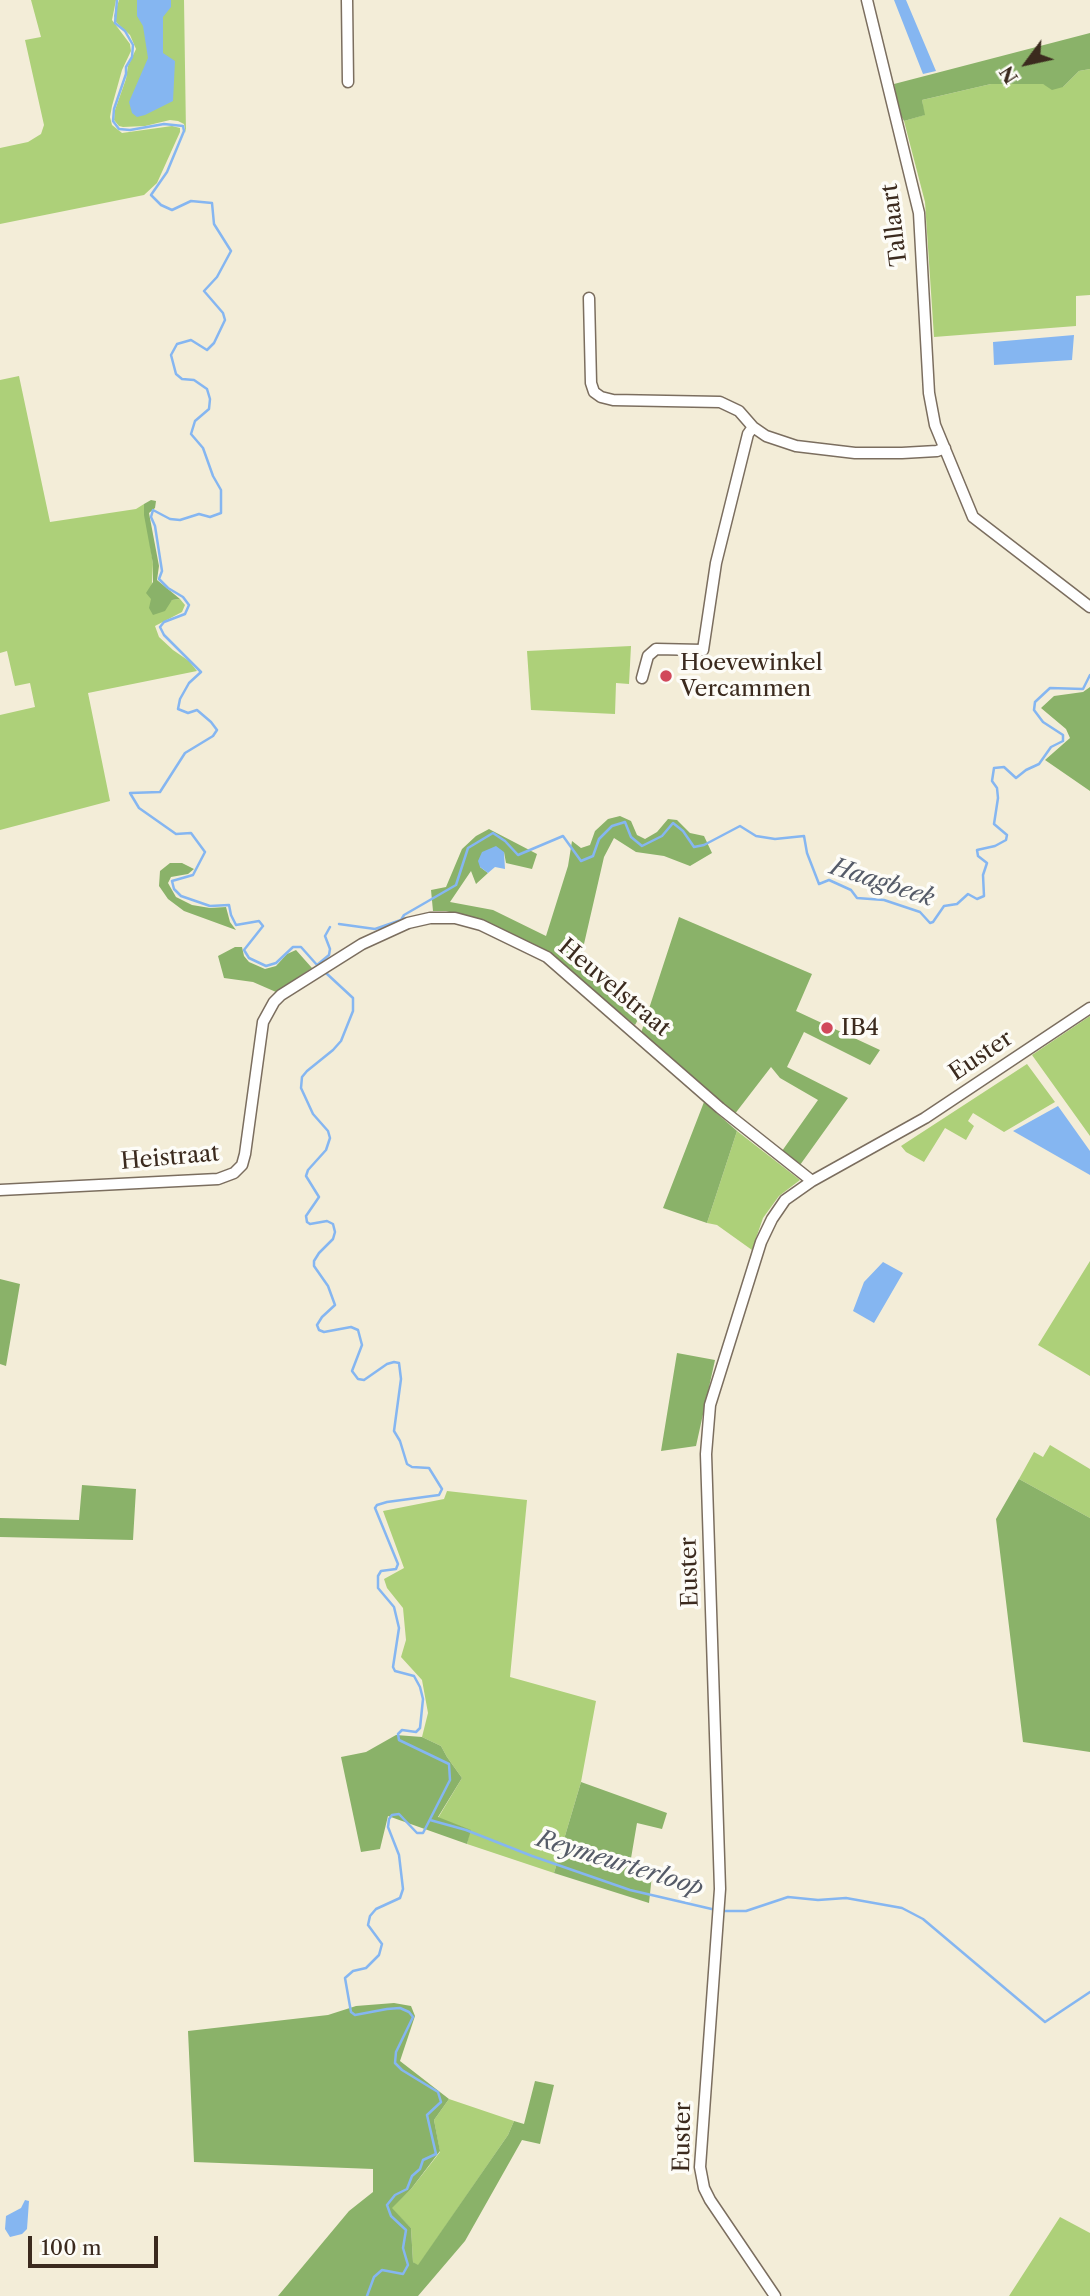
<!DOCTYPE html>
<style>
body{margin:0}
#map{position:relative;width:1090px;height:2296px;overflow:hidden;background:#f3edd8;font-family:"Libre Caslon Text",serif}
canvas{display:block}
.north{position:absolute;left:992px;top:28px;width:70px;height:70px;-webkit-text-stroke:5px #fdfcf7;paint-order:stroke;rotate:237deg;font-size:19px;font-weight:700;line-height:28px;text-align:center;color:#3b2a1e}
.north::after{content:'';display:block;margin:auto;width:24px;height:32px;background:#3b2a1e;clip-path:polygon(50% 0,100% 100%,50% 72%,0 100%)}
.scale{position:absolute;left:28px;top:2236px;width:130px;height:32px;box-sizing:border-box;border:4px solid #3b2a1e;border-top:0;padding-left:9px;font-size:21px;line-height:24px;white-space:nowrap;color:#3b2a1e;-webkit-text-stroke:5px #fdfcf7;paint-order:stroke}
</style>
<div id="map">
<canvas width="1090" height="2296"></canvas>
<div class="north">N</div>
<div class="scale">100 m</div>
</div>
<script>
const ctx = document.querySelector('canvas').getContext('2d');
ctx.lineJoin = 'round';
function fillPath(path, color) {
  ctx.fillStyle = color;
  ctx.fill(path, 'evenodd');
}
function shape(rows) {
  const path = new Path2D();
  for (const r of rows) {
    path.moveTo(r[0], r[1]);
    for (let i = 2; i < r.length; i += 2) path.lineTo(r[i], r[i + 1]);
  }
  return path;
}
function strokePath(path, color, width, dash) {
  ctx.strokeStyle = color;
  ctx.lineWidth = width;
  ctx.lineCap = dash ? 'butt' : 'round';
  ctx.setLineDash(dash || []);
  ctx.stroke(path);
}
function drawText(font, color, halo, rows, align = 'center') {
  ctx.font = font + ' "Libre Caslon Text",serif';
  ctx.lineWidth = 7;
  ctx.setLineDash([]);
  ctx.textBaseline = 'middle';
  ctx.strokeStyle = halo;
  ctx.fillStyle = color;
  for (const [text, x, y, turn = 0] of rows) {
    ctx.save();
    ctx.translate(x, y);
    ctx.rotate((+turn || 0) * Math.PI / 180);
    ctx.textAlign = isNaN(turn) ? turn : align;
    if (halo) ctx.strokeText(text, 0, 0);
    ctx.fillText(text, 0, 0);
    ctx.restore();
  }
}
const green = shape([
 [31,0,116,0,112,20,130,44,131,51,122,70,112,106,110,117,112,125,122,133,172,126,180,128,180,132,157,183,144,195,0,224,0,148,28,142,41,134,44,125,25,40,41,37],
 [119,0,184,0,186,133,184,124,178,121,170,120,145,126,123,127,119,126,114,120,115,110,126,79,128,66,136,49,130,35,116,22,114,16],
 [1090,69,1090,295,1076,296,1076,326,934,337,925,202,904,121,924,115,922,100,991,84,1043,84,1063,87,1079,71],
 [19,376,50,522,136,509,144,504,153,564,151,599,155,612,172,600,180,599,185,605,182,612,155,626,159,637,173,650,189,661,197,671,88,693,110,801,0,830,0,715,35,707,30,683,15,686,7,651,0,653,0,380],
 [631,646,629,684,616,683,615,714,531,710,527,651],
 [1090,1016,1090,1136,1032,1055],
 [1027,1064,1055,1102,1004,1132,973,1113,968,1121,974,1126,966,1140,945,1128,924,1162,906,1152,901,1146],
 [737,1131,800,1180,779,1196,763,1218,752,1250,717,1225,707,1223],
 [1090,1261,1090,1376,1038,1345],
 [1050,1445,1090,1469,1090,1518,1019,1479,1034,1452,1043,1457],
 [447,1491,527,1500,510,1677,596,1701,581,1782,554,1873,467,1844,470,1830,438,1818,462,1778,447,1757,441,1746,422,1737,428,1713,422,1680,401,1657,406,1640,403,1608,387,1588,384,1579,404,1568,383,1511,444,1499],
 [449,2099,514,2121,508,2135,418,2266,413,2262,411,2228,391,2208,411,2189,440,2152,434,2120],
 [1060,2217,1090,2233,1090,2296,1009,2296]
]);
const forest = shape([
 [1090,33,1090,69,1079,71,1063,87,1052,90,1043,84,991,84,922,100,925,115,904,121,900,114,894,84],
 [151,500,156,501,155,508,149,513,159,566,157,580,180,599,172,600,165,611,153,615,149,608,151,599,146,593,153,582,153,564,144,515,144,504],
 [1090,687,1090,791,1045,760,1070,738,1066,729,1041,708,1054,696,1083,692],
 [620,816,631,821,637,835,645,839,657,832,668,819,677,820,690,833,704,836,712,853,690,866,664,856,636,852,614,838,604,857,581,957,641,1014,635,1025,543,950,498,927,446,911,433,911,431,890,446,887,462,849,476,836,489,829,537,854,532,869,506,863,504,852,480,867,488,873,476,884,471,871,450,902,493,910,546,936,568,866,572,841,581,848,590,845,595,831,608,819],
 [170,863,182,863,194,869,188,874,171,877,168,883,176,897,192,905,210,908,226,907,230,922,236,930,184,911,168,899,159,886,160,871],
 [679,917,812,974,796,1011,880,1050,870,1065,804,1032,787,1067,848,1098,800,1165,782,1151,818,1100,780,1078,771,1067,734,1115,641,1033],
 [235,947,242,947,244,956,249,962,265,969,276,966,287,954,296,950,312,968,276,992,253,982,224,978,218,956],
 [704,1102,737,1131,707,1223,663,1208],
 [0,1279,20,1284,6,1366,0,1364],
 [677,1353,715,1360,696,1446,661,1451],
 [1019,1479,1090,1518,1090,1752,1023,1742,996,1519],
 [82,1485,136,1489,133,1540,0,1537,0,1518,79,1520],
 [396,1735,422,1737,441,1746,447,1757,462,1778,438,1817,471,1830,467,1844,388,1816,380,1849,361,1852,341,1757,366,1752],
 [581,1782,667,1813,662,1829,637,1823,629,1870,652,1875,649,1903,554,1873],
 [394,2003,411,2006,415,2016,400,2061,449,2099,434,2120,440,2151,411,2189,392,2208,411,2228,413,2262,418,2265,508,2135,514,2121,524,2124,535,2081,554,2085,540,2144,522,2140,465,2241,418,2296,278,2296,349,2211,373,2192,373,2169,194,2162,188,2031,328,2015,356,2006]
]);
const water = shape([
 [137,0,171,0,171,7,163,17,163,53,175,61,173,101,145,115,137,117,132,113,129,102,148,58,143,26,137,16],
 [894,0,906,0,936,71,923,74],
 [1074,335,1072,360,994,365,993,342],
 [496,846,504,852,505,869,495,867,488,873,480,867,478,861,482,852],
 [1058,1106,1090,1151,1090,1175,1013,1131],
 [883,1262,903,1273,874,1323,853,1311,864,1282],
 [25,2200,29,2201,27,2229,22,2234,10,2237,5,2229,6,2216,21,2208]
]);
const stream = shape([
 [117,0,115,23,125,31,133,45,132,57,126,67,126,74,114,109,113,121,119,129,130,130,164,124,183,126,184,131,167,172,151,195,161,205,172,210,191,201,212,203,214,224,231,251,217,277,204,291,223,313,225,320,214,343,207,350,191,340,177,344,171,355,176,374,182,379,194,380,207,389,210,399,209,409,195,421,191,434,203,448,213,476,221,490,221,513,210,517,199,514,180,520,170,519,153,510,151,517,155,526,162,571,159,579,168,588,183,597,189,605,185,614,164,622,160,627,164,635,201,672,189,683,180,699,178,709,188,713,197,710,211,722,217,730,213,736,185,753,160,792,130,793,139,808,176,834,191,833,205,852,193,875,172,881,174,889,181,896,210,906,229,905,231,915,236,925,259,921,263,926,244,950,249,958,266,966,276,963,293,947,301,947,317,965,329,955,330,949,325,936,330,927],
 [339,924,375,929,401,920,404,915,456,885,468,848,493,833,505,841,518,855,563,836,581,861,593,856,599,839,612,826,625,822,631,837,642,846,662,836,673,823,683,831,694,847,704,845,740,826,756,836,775,839,804,836,807,853,819,884,829,880,851,890,857,898,884,900,920,912,930,923,933,922,944,906,957,904,968,894,977,899,984,896,983,875,987,863,978,856,977,850,995,846,1006,840,1007,835,994,824,998,798,997,788,992,781,994,768,1004,767,1016,778,1026,770,1039,764,1051,747,1063,741,1063,735,1043,722,1034,710,1035,702,1050,688,1083,689,1090,675],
 [326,973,353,998,353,1011,341,1041,333,1050,307,1071,302,1077,301,1088,313,1114,328,1131,330,1138,326,1150,308,1170,306,1176,319,1197,306,1216,307,1222,310,1224,327,1221,333,1224,335,1232,333,1239,319,1253,314,1261,314,1266,328,1286,335,1305,322,1317,317,1325,319,1330,324,1332,351,1327,358,1330,362,1345,352,1371,358,1379,364,1380,387,1364,394,1362,399,1363,401,1379,394,1431,400,1441,407,1464,412,1467,429,1468,442,1489,439,1495,387,1502,377,1505,375,1508,398,1564,396,1569,381,1571,378,1576,378,1588,394,1607,399,1628,393,1667,395,1671,414,1676,420,1687,423,1699,420,1728,416,1732,402,1730,398,1734,399,1740,449,1764,450,1780,423,1833,417,1833,399,1814,392,1815,389,1819,388,1827,399,1855,403,1889,400,1898,376,1909,370,1916,368,1925,382,1944,379,1955,366,1968,353,1971,345,1978,351,2012,355,2015,387,2009,400,2008,409,2012,413,2017,396,2052,395,2063,402,2070,438,2092,441,2102,427,2115,436,2154,423,2160,420,2169,412,2176,407,2189,395,2195,387,2205,391,2216,406,2230,403,2248,408,2265,403,2274,382,2270,374,2277,367,2296],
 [430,1820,466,1830,532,1856,630,1890,716,1910],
 [723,1911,746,1911,788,1897,818,1900,846,1898,902,1908,923,1919,1045,2022,1090,1992]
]);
const street = shape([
 [347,0,348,82],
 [867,0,919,213,929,393,935,425,973,517,1090,607],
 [589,298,591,383,594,392,601,397,613,400,720,402,739,411,753,427,766,436,796,446,855,453,902,453,937,451,945,448],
 [642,678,648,656,656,649,703,650,716,563,748,434,753,427],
 [0,1190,218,1179,234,1173,242,1165,245,1154,263,1022,274,1002,281,995,362,944,408,923,430,918,455,918,481,925,547,957,720,1108,812,1181],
 [775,2296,710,2200,704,2188,700,2167,720,1889,706,1454,710,1405,761,1242,772,1219,785,1200,812,1181,925,1118,1090,1008]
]);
const markers = [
 [666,676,7,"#d1495b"],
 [827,1028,7,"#d1495b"]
];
const streetNames = [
 ["Tallaart",895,225,-97],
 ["Heuvelstraat",614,988,40],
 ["Euster",981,1056,-34],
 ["Heistraat",170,1158,-5],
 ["Euster",690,1572,-92],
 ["Euster",683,2137,-89]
];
const poiNames = [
 ["Hoevewinkel",680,663],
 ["Vercammen",680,689],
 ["IB4",841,1028]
];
const waterNames = [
 ["Haagbeek",882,883,18],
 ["Reymeurterloop",620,1864,17]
];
fillPath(green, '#add079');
fillPath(forest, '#8ab269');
fillPath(water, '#85b6f1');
strokePath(stream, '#85b6f1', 2.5);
strokePath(street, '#7b6e5f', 13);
strokePath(street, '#fff', 10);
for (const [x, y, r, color] of markers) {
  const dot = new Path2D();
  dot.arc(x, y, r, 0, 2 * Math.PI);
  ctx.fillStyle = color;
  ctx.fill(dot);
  strokePath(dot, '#fdfcf7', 2.5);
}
drawText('23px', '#3b2a1e', '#fdfcf7', streetNames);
drawText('23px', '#3b2a1e', '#fdfcf7', poiNames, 'left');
drawText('italic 24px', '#555b68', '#fdfcf7', waterNames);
</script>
